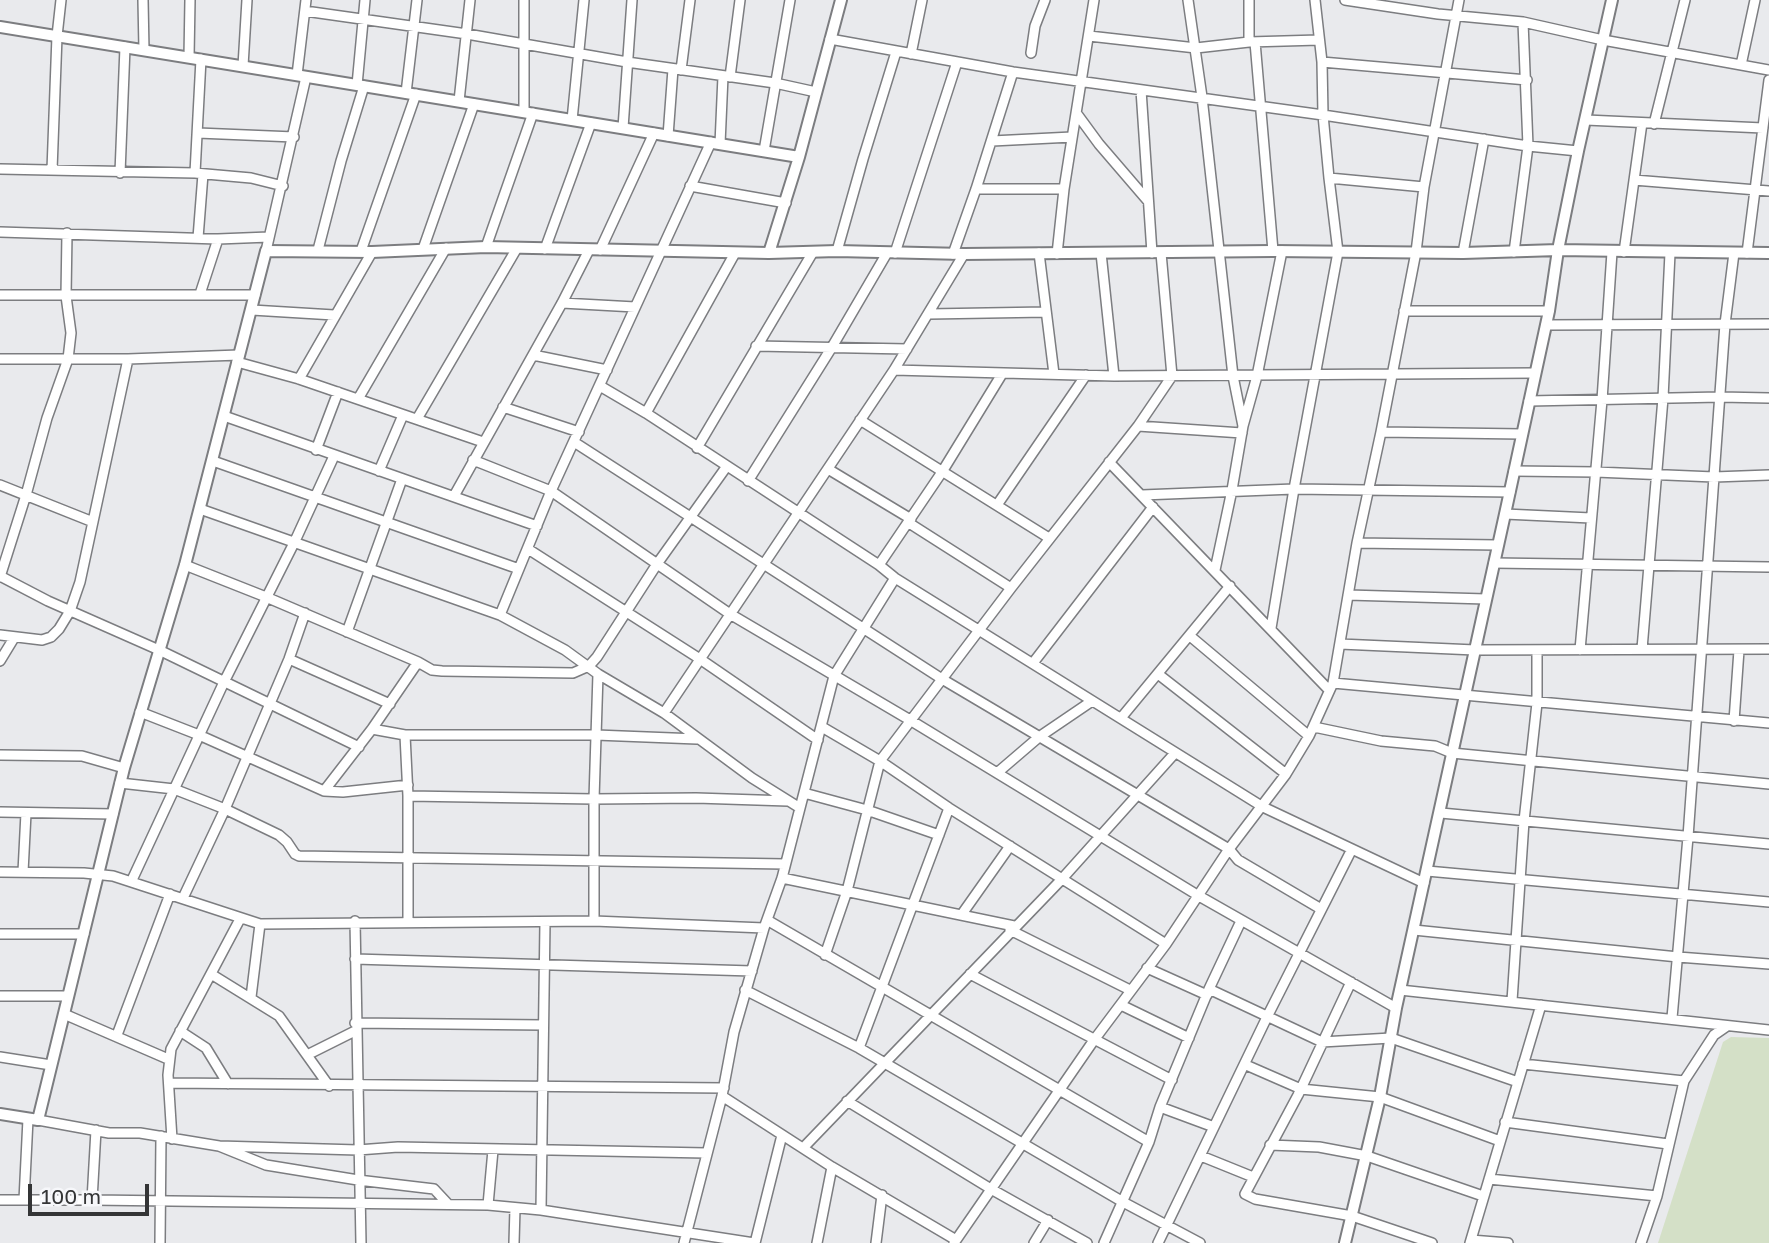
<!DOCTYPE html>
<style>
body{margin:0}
#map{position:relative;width:1769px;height:1243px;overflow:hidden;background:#e9eaed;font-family:"Golos Text",sans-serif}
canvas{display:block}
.scale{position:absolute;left:28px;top:1184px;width:121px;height:32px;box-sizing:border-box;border:4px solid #343536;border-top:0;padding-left:9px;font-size:21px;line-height:24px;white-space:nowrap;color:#343536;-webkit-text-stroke:5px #f6f7fa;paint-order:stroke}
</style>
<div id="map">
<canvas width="1769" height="1243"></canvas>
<div class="scale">100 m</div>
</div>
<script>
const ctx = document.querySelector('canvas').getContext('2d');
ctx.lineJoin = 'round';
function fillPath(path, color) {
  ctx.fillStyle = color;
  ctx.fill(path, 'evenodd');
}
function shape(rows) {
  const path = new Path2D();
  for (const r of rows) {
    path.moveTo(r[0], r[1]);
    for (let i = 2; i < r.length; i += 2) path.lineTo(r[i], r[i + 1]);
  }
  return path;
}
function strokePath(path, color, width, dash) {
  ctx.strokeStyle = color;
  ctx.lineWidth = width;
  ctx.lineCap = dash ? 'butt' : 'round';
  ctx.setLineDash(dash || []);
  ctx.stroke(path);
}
const green = shape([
 [1731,1037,1769,1038,1769,1243,1658,1243,1723,1042]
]);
const minor = shape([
 [143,0,144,50],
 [524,0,524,112],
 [1188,0,1202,97,1233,376,1243,426],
 [1345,0,1438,14,1523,22,1603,40,1769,70],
 [305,11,467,34,627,62,775,83,816,92],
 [1089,36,1196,48,1249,42,1319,40],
 [830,39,1013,72,1323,115,1528,146,1578,151],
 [1249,42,1249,0],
 [1255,42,1273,251],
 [1031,53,1035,26,1045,0],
 [911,54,922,0],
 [189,57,190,0],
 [1322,62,1527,80],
 [1741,65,1755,0],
 [243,66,247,0],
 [681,70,690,0],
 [297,75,306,0],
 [730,77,740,0],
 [357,85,365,0],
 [1141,90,1152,253],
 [406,93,417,0],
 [459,101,470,0],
 [1077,114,1099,144,1148,201],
 [572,120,584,0],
 [1586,120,1763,128],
 [1654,124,1685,0],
 [623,128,632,0],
 [198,133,294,137],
 [668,136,673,69],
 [992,141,1072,137],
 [720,144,723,76],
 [764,151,790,0],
 [0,169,195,173,251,178,283,186],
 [52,170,57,36,61,0],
 [120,173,125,47],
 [195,173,201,59],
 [1329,178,1424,187],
 [1634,180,1769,191],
 [690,186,786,203],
 [976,189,1064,189],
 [0,232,218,239,269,237],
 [198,238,203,174],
 [486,247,533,113],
 [423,249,474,104],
 [545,249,591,123],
 [318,250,341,161,364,86],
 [600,250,654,133],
 [266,251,306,77],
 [361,251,416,94],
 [837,251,863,159,896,52],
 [1514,252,1528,146,1523,22],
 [1624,252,1642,123],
 [895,253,957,62],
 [1039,253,1054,374],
 [1101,253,1114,376],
 [1463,253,1484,139],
 [1747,253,1769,80],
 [953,254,976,189,1013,72],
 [1057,254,1064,189,1094,0],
 [200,294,218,239],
 [0,295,255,295],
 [562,303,635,307],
 [252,310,334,315],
 [1404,311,1549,311],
 [929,314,1046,312],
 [1546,325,1769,324],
 [756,346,907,349],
 [533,355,607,370],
 [0,359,128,359,239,355],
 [237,362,299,379,483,442],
 [894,370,1114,376,1535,373],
 [299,379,372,252],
 [600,386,646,413,879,565,895,578,1263,807,1424,883],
 [358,399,446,248],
 [1529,401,1720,397,1769,398],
 [503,407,579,432],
 [646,413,735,253],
 [224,416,537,526],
 [417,419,517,248],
 [860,420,1049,538],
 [1138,426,1242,433],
 [1381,432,1522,434],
 [574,442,942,679,1229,849,1238,860,1321,909],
 [697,448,813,252],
 [316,450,338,392],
 [473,460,551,491,730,614,910,720,1199,896,1396,1008],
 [213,461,519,569],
 [1109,462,1329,690],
 [828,469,911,519],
 [379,471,403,415],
 [1514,471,1596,472,1714,477,1769,475],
 [748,481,832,347,887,253],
 [0,485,93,522],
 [1142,495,1294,489,1510,492],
 [454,496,562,303,589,250],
 [997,505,1086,375],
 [200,509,500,615,565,650,598,674,664,713,752,778,800,808],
 [1505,514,1591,518],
 [909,523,1011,588],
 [1357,543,1497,545],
 [528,549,700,659,818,740],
 [1494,563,1769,567],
 [185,565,266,597,418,662],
 [879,565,942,472,1002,374],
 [1215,570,1232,490,1243,426,1257,376,1282,251],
 [0,576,48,601,159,650,359,747],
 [0,577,26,495,47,418,68,359,71,333,66,296,67,233],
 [1348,595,1486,599],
 [500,615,551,491,711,142],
 [1271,628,1294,489,1338,252,1329,178,1323,115,1322,62,1315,0],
 [347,632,402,479],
 [0,635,42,640,51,637,59,629,70,611,80,582,128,359],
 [1190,636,1309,736],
 [1340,644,1475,650,1769,649],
 [1642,649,1663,398,1670,253],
 [1580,650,1602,400,1612,252],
 [289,659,390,704],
 [0,661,14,638],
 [1033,663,1153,507],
 [1158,674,1286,774],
 [1333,683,1769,723],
 [140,712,199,735,324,791,343,792,408,785],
 [664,713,894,370,964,254],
 [1121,718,1230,586],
 [1734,721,1739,650],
 [822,727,880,761,949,808,1166,944],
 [1314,727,1381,741,1435,746,1452,753,1769,784],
 [372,729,405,735,408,796,408,921],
 [405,735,596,735,697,739],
 [0,755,82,756,124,768],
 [997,773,1039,737,1092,701],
 [120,783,174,789,225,809,279,835,287,842,295,854,299,856,785,864],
 [324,791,372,729,418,662,432,670,442,671,573,673,589,666,597,657,657,564,727,466],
 [804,793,867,810,939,835],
 [408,796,594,799,696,798,788,801],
 [0,812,113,814],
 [1441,813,1769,844],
 [1427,871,1769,902],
 [0,872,84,873,113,876,260,924,594,921,764,928],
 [23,872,26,813],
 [782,878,1014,926],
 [132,880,224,682,295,541,334,456],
 [183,898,225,809,289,659,305,613],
 [962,914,1010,846],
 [767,920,1149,1142],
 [355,921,361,1243],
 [594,921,594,799,598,674],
 [1010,930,1130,990],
 [1414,930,1678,957,1769,964],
 [0,934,84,934],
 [825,955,847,891,880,761,1011,588,1138,426,1172,376,1161,253],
 [355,959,752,971],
 [1147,968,1207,995],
 [211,974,279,1016,329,1086],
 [970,974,1172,1080],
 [1351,982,1298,1095,1245,1194,1255,1199,1352,1216,1432,1243],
 [1209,989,1322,1042,1391,1038,1518,1082],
 [745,990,859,1048,1123,1202,1200,1243],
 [1400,990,1769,1030],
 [0,996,68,996],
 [251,997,260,924],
 [1512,1001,1524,821,1537,703,1537,650],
 [1121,1005,1189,1038],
 [64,1014,168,1059],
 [1672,1018,1688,837,1725,324,1734,253],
 [355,1023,543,1025],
 [180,1031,206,1048,228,1084],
 [117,1035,170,894],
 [859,1048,949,808],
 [307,1055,355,1031],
 [0,1057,51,1065],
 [1523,1064,1684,1081],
 [1246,1065,1301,1089,1380,1097,1500,1141],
 [169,1083,724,1088],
 [722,1096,832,1167,956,1240],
 [847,1101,991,1189,1087,1243],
 [1160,1107,1214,1127],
 [38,1120,109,1133,140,1133,219,1146,266,1165,358,1180,434,1189,448,1204],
 [1505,1122,1668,1144],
 [96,1130,92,1200,488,1205,541,1210,754,1243],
 [172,1139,168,1075,171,1049,240,919],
 [1270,1145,1319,1147,1367,1156,1483,1196],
 [219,1146,358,1150,398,1147,706,1153],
 [803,1148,1061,880,1175,753],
 [1201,1156,1253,1177],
 [1489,1179,1657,1196],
 [0,1200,92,1200],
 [24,1200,28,1119],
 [488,1205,493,1150],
 [541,1210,545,922],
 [1471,1240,1508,1243],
 [160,1243,161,1136],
 [514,1243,515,1208],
 [684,1243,722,1096,734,1032,764,928,782,878,834,676,895,578],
 [755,1243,782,1135],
 [817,1243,832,1167],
 [876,1243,882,1195],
 [954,1243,1094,1040,1166,944,1229,849,1286,774,1309,736,1333,683,1357,543,1381,432,1416,252,1424,187,1459,0],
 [1034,1243,1048,1220],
 [1104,1243,1149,1142,1160,1107,1209,989,1241,921],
 [1158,1243,1268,1015,1352,849],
 [1470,1243,1541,1005],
 [1641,1243,1657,1196,1684,1081,1714,1035,1727,1026]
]);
const tertiary = shape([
 [0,27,799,157],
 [769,253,799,157,841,0],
 [0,1114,38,1120,124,768,185,565,266,251,372,252,486,247,769,253,837,251,964,254,1273,251,1463,253,1558,250,1769,253],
 [1345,1243,1380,1097,1396,1008,1505,514,1549,311,1558,250,1578,151,1612,0]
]);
fillPath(green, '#d4e0c7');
strokePath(minor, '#7c7d80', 12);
strokePath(tertiary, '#7c7d80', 14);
strokePath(minor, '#fff', 9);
strokePath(tertiary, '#fff', 10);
</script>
